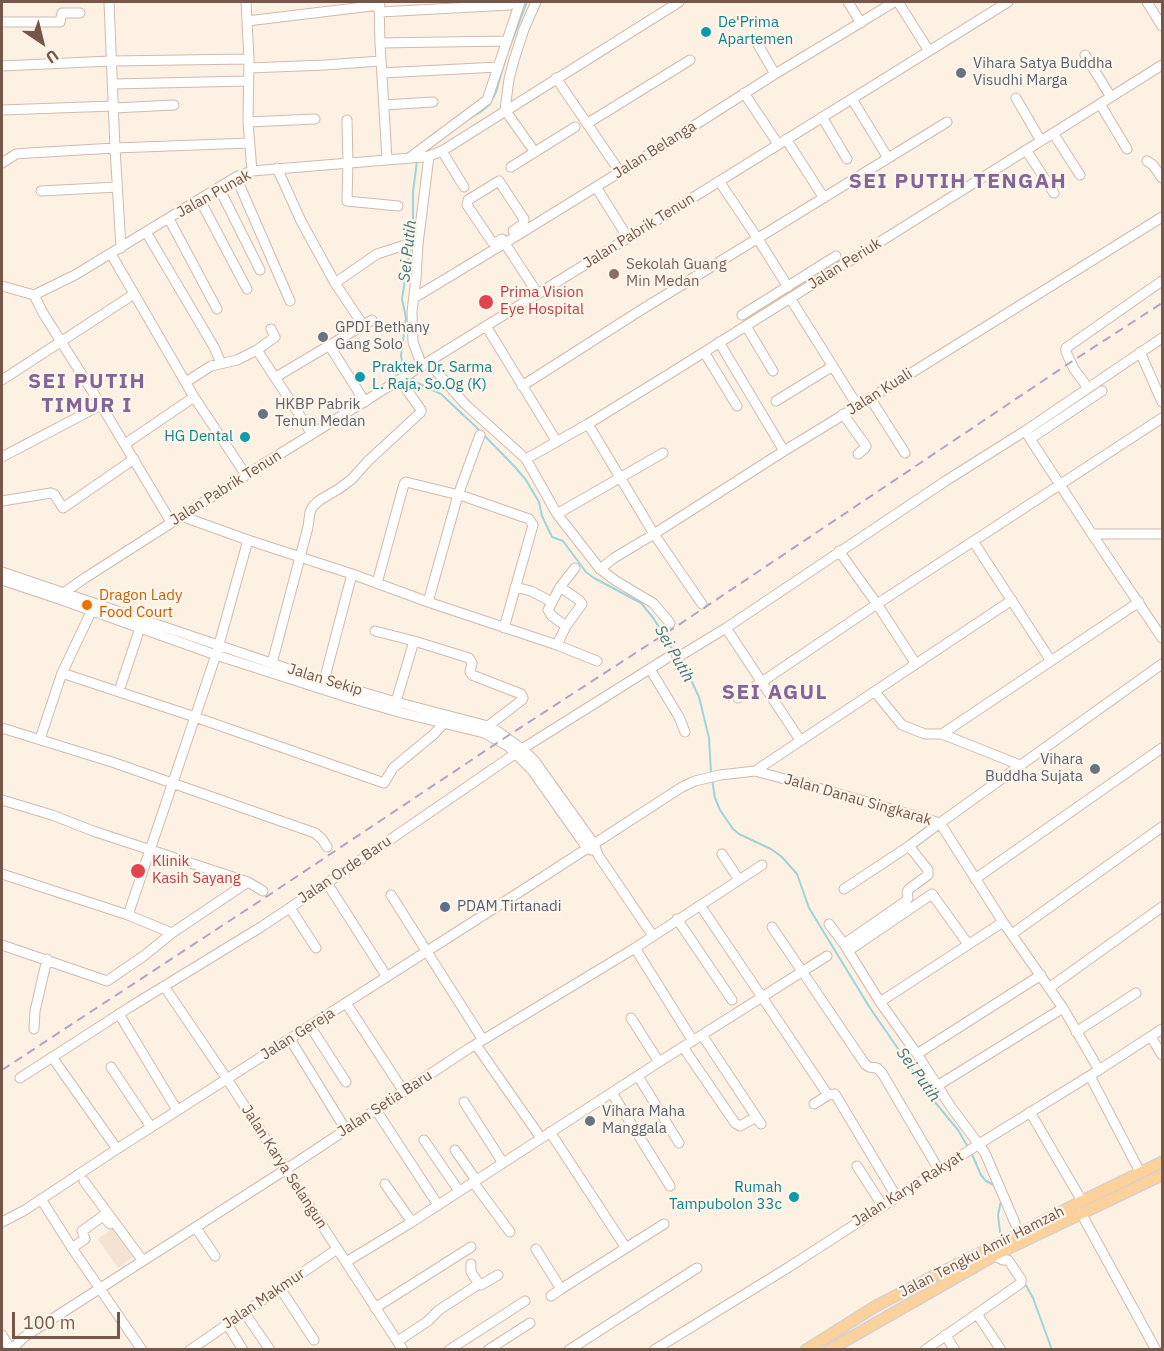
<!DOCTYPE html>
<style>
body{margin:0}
#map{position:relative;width:1164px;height:1351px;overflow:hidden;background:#fdf1e4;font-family:"IBM Plex Sans",sans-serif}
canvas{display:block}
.frame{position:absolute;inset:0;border:3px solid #765649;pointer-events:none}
.north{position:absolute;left:12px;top:12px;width:60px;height:60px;-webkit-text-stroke:4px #fff6eb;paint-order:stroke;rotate:145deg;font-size:16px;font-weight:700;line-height:24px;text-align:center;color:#765649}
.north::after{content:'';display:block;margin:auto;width:21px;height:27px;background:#765649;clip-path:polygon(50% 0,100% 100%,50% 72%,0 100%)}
.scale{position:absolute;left:12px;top:1312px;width:108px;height:27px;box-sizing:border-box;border:3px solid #765649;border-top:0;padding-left:8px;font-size:18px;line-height:21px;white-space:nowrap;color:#765649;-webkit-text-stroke:4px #fff6eb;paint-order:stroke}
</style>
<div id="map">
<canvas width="1164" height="1351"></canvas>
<div class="frame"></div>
<div class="north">U</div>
<div class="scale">100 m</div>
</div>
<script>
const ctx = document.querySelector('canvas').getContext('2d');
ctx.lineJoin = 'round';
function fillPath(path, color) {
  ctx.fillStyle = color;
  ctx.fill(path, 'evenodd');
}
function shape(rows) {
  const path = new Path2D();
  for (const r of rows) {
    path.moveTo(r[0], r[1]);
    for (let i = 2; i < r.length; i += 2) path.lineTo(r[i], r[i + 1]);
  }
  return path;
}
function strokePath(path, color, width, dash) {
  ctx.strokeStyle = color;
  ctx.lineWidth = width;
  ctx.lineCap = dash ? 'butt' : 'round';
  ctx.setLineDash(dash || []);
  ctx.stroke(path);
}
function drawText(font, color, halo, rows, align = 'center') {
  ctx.font = font + ' "IBM Plex Sans",sans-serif';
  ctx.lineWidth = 4.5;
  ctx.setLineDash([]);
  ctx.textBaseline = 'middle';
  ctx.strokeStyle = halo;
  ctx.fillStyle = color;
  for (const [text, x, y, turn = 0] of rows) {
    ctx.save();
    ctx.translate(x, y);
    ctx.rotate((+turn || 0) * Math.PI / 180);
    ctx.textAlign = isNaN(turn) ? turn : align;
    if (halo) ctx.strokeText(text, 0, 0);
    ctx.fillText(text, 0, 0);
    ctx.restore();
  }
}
const residential = shape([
 [117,1225,137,1254,118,1268,98,1239]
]);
const stream = shape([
 [464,122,482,111,490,104,496,92,506,57,527,2],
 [410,242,413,223,413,192,417,161],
 [407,372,403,365,401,356,406,318,402,299,410,248],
 [410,376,418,383,441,394,475,426,515,467,526,480,539,502,542,516,552,537,563,541,586,572,594,578,641,603,654,619,692,682,699,697,709,738,711,773],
 [712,779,715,798,720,810,733,829,739,834,771,849,782,857,797,874,809,908,870,1008,934,1101,958,1130,968,1147],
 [971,1152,981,1175,986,1181,994,1185],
 [1001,1201,998,1215,1000,1232,1003,1239],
 [1024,1282,1033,1298,1052,1350]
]);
const minor = shape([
 [109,2,115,148,121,248],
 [246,2,249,59,248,122,252,171],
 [379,2,380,43,387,159],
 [848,2,861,23],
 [898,2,929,51],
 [1147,2,1162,26],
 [380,12,510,5],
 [247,21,380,5],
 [2,22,60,22,62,13,80,13],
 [380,43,507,41],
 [757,43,775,74],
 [1085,55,1111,97],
 [2,66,111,61,249,59],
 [249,68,325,65,381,61],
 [382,73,498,67],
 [556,78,620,172],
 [113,84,248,81],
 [744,93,778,144],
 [1016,98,1041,141],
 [852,99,888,158],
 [1100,104,1127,149],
 [384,105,433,102],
 [114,108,174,105],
 [2,110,113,106],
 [505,110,509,79,514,60,524,29,536,2],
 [505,110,534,151],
 [822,117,847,159],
 [347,120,348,162,347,201,398,206],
 [248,122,315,119],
 [588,123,690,60],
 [1053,133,1080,175],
 [786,139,824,198],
 [1026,150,1054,193],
 [442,151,464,187],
 [409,158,487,100,520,2],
 [1147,161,1153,165,1162,178],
 [2,163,16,154,29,153,115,148,249,143],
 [511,167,575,127],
 [277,168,301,221,335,283,363,325],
 [236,177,290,301],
 [719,181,758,239,788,287],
 [596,187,628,238],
 [219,188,260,270],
 [41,191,117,187],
 [200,200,247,289],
 [169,219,217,309],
 [146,232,214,347,221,363],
 [502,239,538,294],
 [502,239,495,243,492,242,467,205,468,200,499,181,524,219,523,224,513,231],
 [111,254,194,397,246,475],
 [335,283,377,254,402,246,418,244],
 [2,286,34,295,75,275,236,177,252,171,423,157,429,156,442,151,679,2],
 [34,295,43,313,101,405,171,522],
 [414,298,505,243,659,148,775,74,845,32,894,2],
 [790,298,857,405],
 [742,315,836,256],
 [486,326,557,442],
 [746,326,773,371],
 [719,342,784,451],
 [329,345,365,402],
 [257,350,312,434],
 [704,352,737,406],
 [1140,352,1162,402],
 [428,362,465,404,526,459,557,514,600,569,616,581,653,603,670,623],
 [422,366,413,342,412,312,416,278,418,244,429,156],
 [276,377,372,320],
 [2,380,134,294],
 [186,382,211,366,237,360,257,350,275,337,271,329],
 [522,386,641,310,947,122],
 [1088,388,1074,369,1066,352,1066,348,1162,281],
 [870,398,905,453],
 [776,401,833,366],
 [843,414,866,446,865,448,858,454],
 [588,424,654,534,702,604],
 [1025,431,1092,534,1162,638],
 [1030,439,1102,391],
 [125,444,194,397],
 [2,457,101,405],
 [526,459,588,424,674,371,1162,65],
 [2,501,51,493,54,494,63,508,134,459],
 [557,514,663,453],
 [181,516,248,540,352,574,428,602,557,645,597,661],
 [1092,534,1162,534],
 [973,541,1051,661],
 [839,551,877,604,916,664],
 [600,569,614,558,654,534,784,451,892,385,1162,217],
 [2,572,324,681,396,702,488,726,497,731,522,749,534,760,594,844,598,855,653,936],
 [2,580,59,599,216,655,350,698,402,713,484,733,508,746,532,770,587,848,591,850],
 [377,583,404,484,406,482,463,496,529,519,533,525,504,628],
 [515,587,531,591,552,602],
 [59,599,65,592,85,578,246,475,1008,2],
 [428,602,458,495,480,435],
 [566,626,552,616,548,610,560,587,575,568],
 [726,628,800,740],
 [375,631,414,641,395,705],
 [414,641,469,658,472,663,470,672,472,675,521,694,523,698,522,700,488,726,486,730],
 [557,645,566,626,582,604,579,600,560,587],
 [680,656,726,628,944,482,1025,431,1162,338],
 [272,663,308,527,310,512,313,506,320,500,340,488,352,479,368,461,421,412,421,410,400,380],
 [650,669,679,717,685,732],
 [62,673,195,717,384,783,393,768,434,734,444,723],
 [324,681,352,574],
 [121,685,140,628],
 [875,692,902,725,925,734,942,734,1139,602],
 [738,698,877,604,1162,418],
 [2,728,112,762,315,833,322,839,327,847],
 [942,734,1020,765],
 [40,739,62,673,92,610],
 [755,771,1012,600],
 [2,800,52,815,93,831,248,882,172,933,145,955,107,981,2,945],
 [909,846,928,870,928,875,909,889,907,892,908,898,906,901,844,944,880,1002,917,1054,951,1107,985,1153,1015,1223],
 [722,854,739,880],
 [2,874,128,915,172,933],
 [975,879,1162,748],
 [248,882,263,891],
 [327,883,387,977],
 [844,889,909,846,940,823,1003,922,1063,1008,1099,1070],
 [391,895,483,1040],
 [290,908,316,948],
 [704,911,828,1095],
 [128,915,216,655,248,540],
 [677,919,732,1000],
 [829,924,844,944],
 [772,927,865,1064,869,1067,877,1068,882,1073,939,1170],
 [1012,934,1162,827],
 [635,948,693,1041],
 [848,951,932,894,968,944],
 [164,986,227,1079,403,1350],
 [1049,988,1162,907],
 [880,1002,1003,922],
 [346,1003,404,1092],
 [119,1014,177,1110],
 [631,1018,659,1062],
 [310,1026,346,1082],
 [34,1029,35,1011,47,959],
 [1076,1032,1136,993],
 [702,1035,761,1124],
 [1151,1037,1162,1055],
 [290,1039,346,1130],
 [476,1045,541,1138],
 [683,1047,735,1123,740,1126,756,1117],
 [917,1054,1041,975],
 [52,1057,117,1149],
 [111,1067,151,1127],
 [638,1076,679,1143],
 [1090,1076,1140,1172],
 [20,1078,130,1007,261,927,327,883,522,749,667,658],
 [937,1086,1063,1008],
 [612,1093,670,1186],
 [464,1102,503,1163],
 [814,1104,828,1095,835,1094,896,1196],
 [376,1110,438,1205],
 [1030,1112,1082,1201],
 [550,1132,626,1248],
 [424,1140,459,1191],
 [455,1150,476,1180],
 [857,1166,882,1205],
 [84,1181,143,1261],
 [473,1182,510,1232],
 [385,1184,412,1222],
 [41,1199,72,1248,142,1350],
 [1081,1213,1156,1350],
 [2,1222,25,1210,117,1149,515,895,682,787,695,781,720,775,755,771,829,791,940,823,1162,664],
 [196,1228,215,1256],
 [72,1248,85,1239,82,1231,103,1216,110,1224],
 [536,1249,561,1289,551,1296],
 [346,1262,412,1222,659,1062,827,956],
 [471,1264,471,1272,479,1284],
 [280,1288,314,1340],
 [561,1289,664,1224],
 [375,1308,471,1247],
 [244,1312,270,1350],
 [977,1314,1001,1350],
 [227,1324,243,1350],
 [2,1335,11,1350],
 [945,1335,955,1350],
 [398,1341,428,1321,439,1310,479,1284,481,1285,498,1275],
 [11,1350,24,1337,285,1170,468,1049,635,948,762,865],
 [190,1350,337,1249],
 [449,1350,525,1301],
 [488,1350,530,1323],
 [569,1350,697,1268],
 [654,1350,789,1267,979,1144,1099,1070,1162,1029],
 [925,1350,1021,1283,1021,1279,1008,1260,1003,1260,995,1256]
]);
const major = shape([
 [806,1350,876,1306,926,1280,1017,1235,1082,1201,1162,1162],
 [829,1350,997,1254,1162,1175]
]);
const rail = shape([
 [2,1070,272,893,506,737,674,628,1071,362,1162,303]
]);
const markers = [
 [706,32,6,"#0f9aa8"],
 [961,73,6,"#6b7280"],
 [614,274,6,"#8d6e63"],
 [486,302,8,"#e0444e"],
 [323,337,6,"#6b7280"],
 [360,377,6,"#0f9aa8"],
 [263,414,6,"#6b7280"],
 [245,437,6,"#0f9aa8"],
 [87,605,6,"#e8710a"],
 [1095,769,6,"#6b7280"],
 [138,871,8,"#e0444e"],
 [445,907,6,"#5c6f8a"],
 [590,1121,6,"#6b7280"],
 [794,1197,6,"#0f9aa8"]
];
const cultureNames = [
 ["De'Prima",718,23],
 ["Apartemen",718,40],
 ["Praktek Dr. Sarma",372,368],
 ["L. Raja, So.Og (K)",372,385],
 ["HG Dental",233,437,"right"],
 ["Rumah",782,1188,"right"],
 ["Tampubolon 33c",782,1205,"right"]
];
const worshipNames = [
 ["Vihara Satya Buddha",973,64],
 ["Visudhi Marga",973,81],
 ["GPDI Bethany",335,328],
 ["Gang Solo",335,345],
 ["HKBP Pabrik",275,405],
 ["Tenun Medan",275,422],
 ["Vihara",1083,760,"right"],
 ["Buddha Sujata",1083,777,"right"],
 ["Vihara Maha",602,1112],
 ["Manggala",602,1129]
];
const streetNames = [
 ["Jalan Belanga",655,150,-32],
 ["Jalan Punak",214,194,-29],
 ["Jalan Pabrik Tenun",639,231,-32],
 ["Jalan Periuk",845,264,-32],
 ["Jalan Kuali",880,392,-32],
 ["Jalan Pabrik Tenun",226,488,-32],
 ["Jalan Sekip",325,680,17],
 ["Jalan Danau Singkarak",858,800,16],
 ["Jalan Orde Baru",345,870,-34],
 ["Jalan Gereja",298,1034,-32],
 ["Jalan Setia Baru",385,1104,-33],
 ["Jalan Karya Selangun",284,1167,57],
 ["Jalan Karya Rakyat",908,1189,-32],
 ["Jalan Tengku Amir Hamzah",982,1252,-27],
 ["Jalan Makmur",264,1299,-34]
];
const educationNames = [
 ["Sekolah Guang",626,265],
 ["Min Medan",626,282]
];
const healthNames = [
 ["Prima Vision",500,293],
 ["Eye Hospital",500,310],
 ["Klinik",152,862],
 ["Kasih Sayang",152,879]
];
const foodNames = [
 ["Dragon Lady",99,596],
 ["Food Court",99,613]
];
const serviceNames = [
 ["PDAM Tirtanadi",457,907]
];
const waterNames = [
 ["Sei Putih",408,251,-84],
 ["Sei Putih",674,654,60],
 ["Sei Putih",918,1075,54]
];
const districtNames = [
 ["SEI PUTIH TENGAH",958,182],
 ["SEI PUTIH",87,382],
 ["TIMUR I",87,406],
 ["SEI AGUL",775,693]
];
fillPath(residential, '#f4e3d3');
strokePath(stream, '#9ed4d9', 2);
strokePath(minor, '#d0baad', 11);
strokePath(major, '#d9d0cc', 13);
strokePath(minor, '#fff', 9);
strokePath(major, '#fcd19c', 10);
strokePath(rail, '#b3a3c7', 2, [9, 6]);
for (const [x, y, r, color] of markers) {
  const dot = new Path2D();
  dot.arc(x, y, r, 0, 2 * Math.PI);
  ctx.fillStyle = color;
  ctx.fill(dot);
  strokePath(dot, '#fff6eb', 2);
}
drawText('15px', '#0d838f', '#fff6eb', cultureNames, 'left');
drawText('15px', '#5b616d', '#fff6eb', worshipNames, 'left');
drawText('15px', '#765649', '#fff6eb', streetNames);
drawText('15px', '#785e54', '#fff6eb', educationNames, 'left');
drawText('15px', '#be3a42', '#fff6eb', healthNames, 'left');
drawText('15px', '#c56008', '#fff6eb', foodNames, 'left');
drawText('15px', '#4e5e75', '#fff6eb', serviceNames, 'left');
drawText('italic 16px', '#3c767c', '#fff6eb', waterNames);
ctx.letterSpacing = '1.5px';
drawText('bold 21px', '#84659a', '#fff6eb', districtNames);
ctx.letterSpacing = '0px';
</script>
